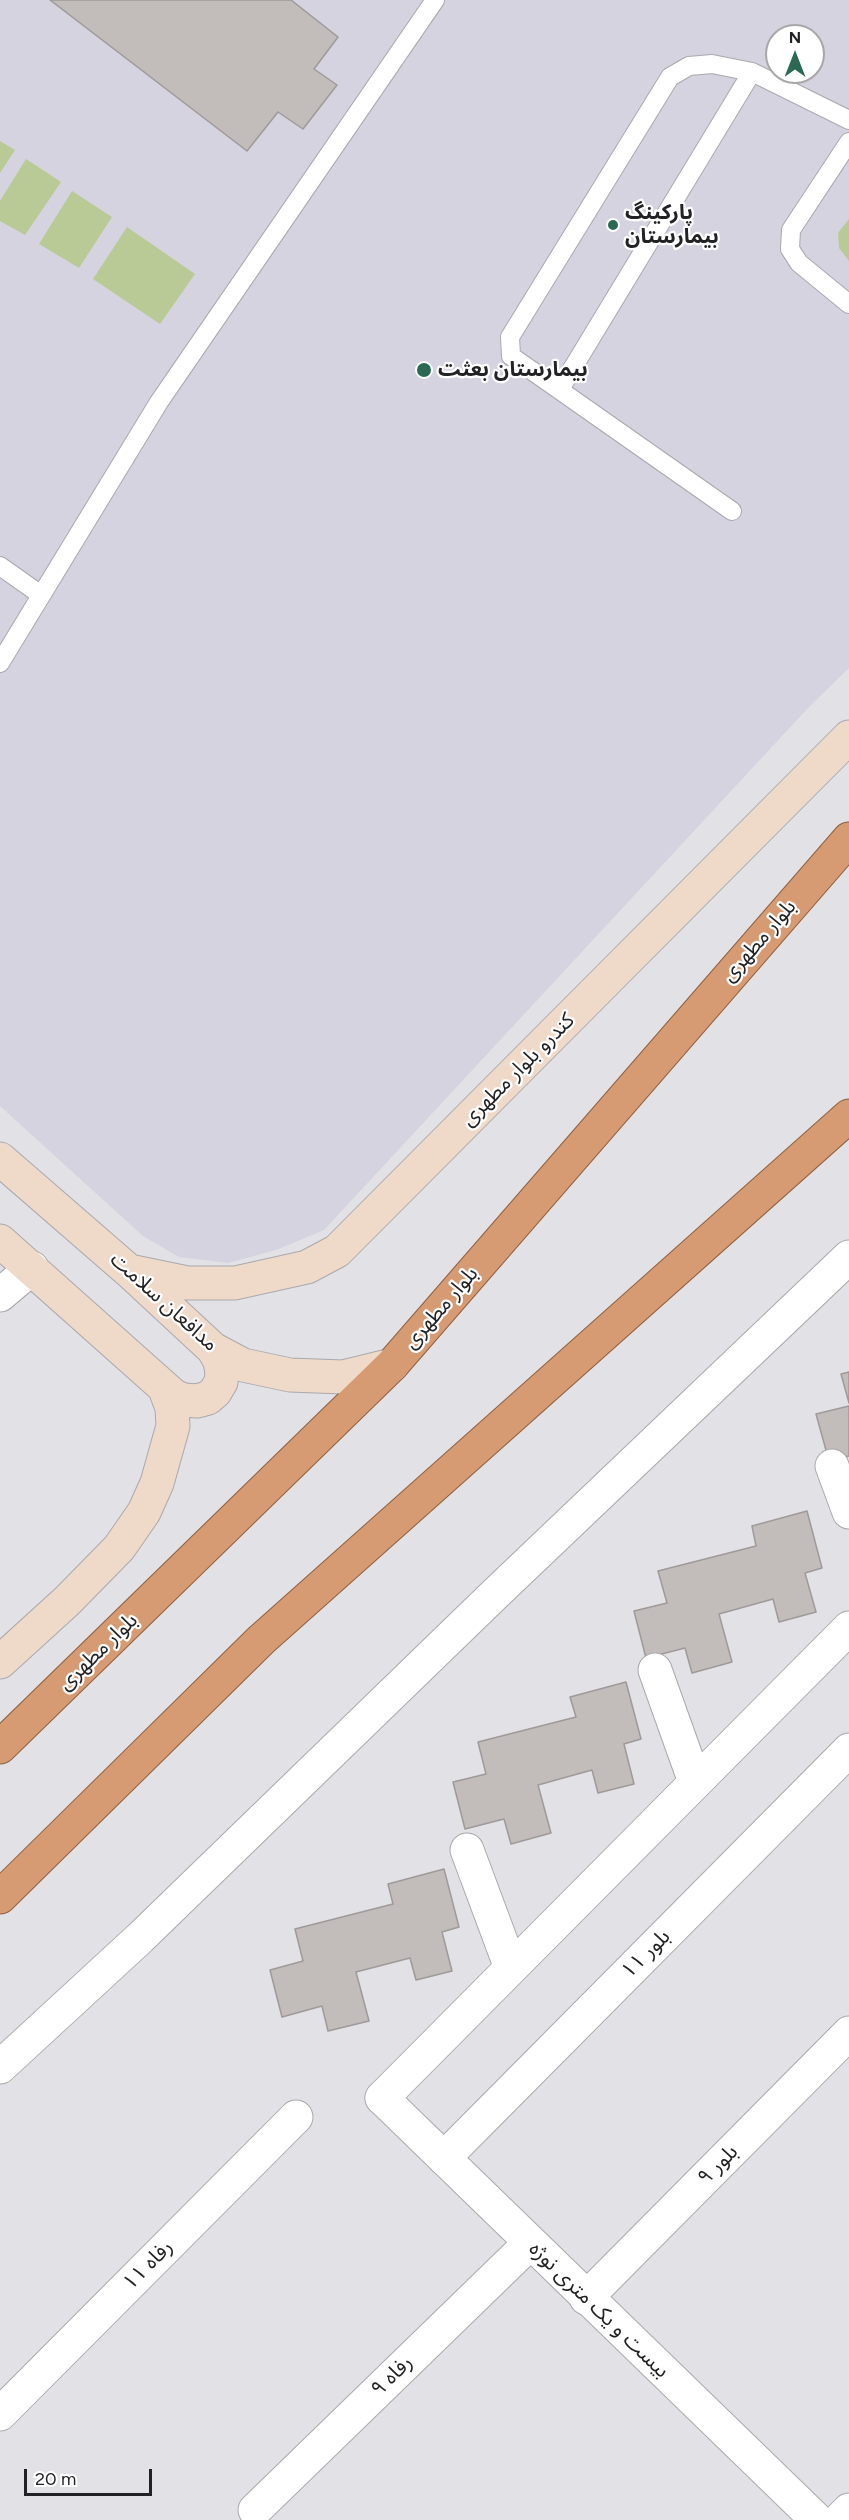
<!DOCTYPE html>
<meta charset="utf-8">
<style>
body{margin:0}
#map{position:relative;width:849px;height:2520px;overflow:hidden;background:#e1e1e6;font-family:Figtree,sans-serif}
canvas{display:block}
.north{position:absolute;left:765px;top:24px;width:60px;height:60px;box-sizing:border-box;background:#fff;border:2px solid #a7a7a7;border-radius:50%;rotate:0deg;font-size:16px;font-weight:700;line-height:24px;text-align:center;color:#222224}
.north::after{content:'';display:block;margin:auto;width:21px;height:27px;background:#2b6955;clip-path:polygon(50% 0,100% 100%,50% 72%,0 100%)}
.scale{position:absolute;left:24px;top:2469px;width:128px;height:27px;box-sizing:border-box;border:3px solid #222224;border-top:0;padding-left:8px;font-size:18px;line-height:21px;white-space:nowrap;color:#222224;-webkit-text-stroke:4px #fff;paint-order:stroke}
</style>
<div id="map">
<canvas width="849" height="2520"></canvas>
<div class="north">N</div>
<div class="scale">20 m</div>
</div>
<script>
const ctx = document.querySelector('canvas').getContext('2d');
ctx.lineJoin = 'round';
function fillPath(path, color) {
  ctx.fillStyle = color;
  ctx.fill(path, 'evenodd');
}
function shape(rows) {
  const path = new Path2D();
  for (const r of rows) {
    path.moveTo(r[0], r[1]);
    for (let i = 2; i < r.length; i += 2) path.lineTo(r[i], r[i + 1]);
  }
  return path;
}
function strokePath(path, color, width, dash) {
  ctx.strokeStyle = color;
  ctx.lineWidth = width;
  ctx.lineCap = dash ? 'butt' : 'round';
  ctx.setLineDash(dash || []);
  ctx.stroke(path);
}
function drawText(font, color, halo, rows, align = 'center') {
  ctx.font = font + ' Figtree,"Noto Sans Arabic",sans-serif';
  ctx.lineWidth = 4.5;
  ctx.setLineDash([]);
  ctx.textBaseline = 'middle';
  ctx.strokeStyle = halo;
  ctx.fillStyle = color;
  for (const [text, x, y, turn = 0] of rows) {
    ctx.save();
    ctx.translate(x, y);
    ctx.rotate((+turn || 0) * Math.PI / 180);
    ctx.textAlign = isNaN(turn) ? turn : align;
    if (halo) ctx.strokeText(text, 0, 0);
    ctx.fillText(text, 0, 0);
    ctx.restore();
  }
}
const built = shape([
 [0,0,849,0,849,668,808,708,324,1230,276,1250,228,1263,179,1257,143,1236,0,1106],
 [777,36,813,36,813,72,777,72]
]);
const green = shape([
 [0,141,15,150,0,173],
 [26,159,61,182,25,235,0,221,0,201],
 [72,191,112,217,79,268,39,244],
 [849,219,849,261,839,248,838,233],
 [127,227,195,274,160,324,93,279]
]);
const building = shape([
 [50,0,291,0,338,37,314,69,337,85,303,129,278,112,247,151,50,0],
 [849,1372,849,1403,841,1374,849,1372],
 [849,1406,849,1456,829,1461,816,1414,849,1406],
 [807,1511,822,1568,805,1573,816,1612,779,1622,773,1599,719,1614,732,1662,692,1673,685,1648,646,1658,634,1611,667,1603,658,1571,756,1546,752,1526,807,1511],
 [626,1682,641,1739,624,1744,634,1784,598,1793,592,1770,538,1785,551,1833,511,1844,504,1819,465,1829,453,1782,486,1774,478,1742,576,1717,570,1697,626,1682],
 [444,1869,459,1927,442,1932,452,1971,416,1980,410,1958,356,1972,369,2021,328,2031,322,2006,282,2017,270,1970,303,1961,295,1929,393,1904,388,1884,444,1869]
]);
const service = shape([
 [849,142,791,230,790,249,799,263,849,304],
 [560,389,752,72],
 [732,511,511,356,510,337,670,77,689,66,712,64,752,72,849,120],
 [0,566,41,595],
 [0,663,159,402,435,0]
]);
const minor = shape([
 [0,1295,32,1268],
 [832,1466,849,1512],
 [655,1670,695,1782],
 [467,1850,511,1968],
 [0,2067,140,1938,493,1596,849,1257],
 [382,2098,849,1628],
 [444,2158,849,1750],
 [586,2298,849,2033],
 [0,2414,296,2117],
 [255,2510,530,2243],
 [839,2520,849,2510]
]);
const tertiary = shape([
 [382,2098,817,2520]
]);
const secondary = shape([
 [0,1159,129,1271,213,1349,243,1365,290,1375,343,1377,392,1365],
 [0,1241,174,1396,184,1400,197,1401,208,1398,215,1392,221,1382,222,1373,220,1361,213,1349],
 [129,1271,187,1283,235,1283,307,1267,337,1251,849,737],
 [0,1662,67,1601,119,1548,144,1512,157,1483,173,1426,172,1408,165,1389]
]);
const trunk = shape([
 [0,1747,392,1365,849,839],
 [0,1897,261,1640,849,1116]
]);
const markers = [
 [613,225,6,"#2b6955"],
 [424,370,8,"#2b6955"]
];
const poiNames = [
 ["پارکینگ",625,213],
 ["بیمارستان",625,237],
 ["بیمارستان بعثت",438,370]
];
const streetNames = [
 ["بلوار مطهری",759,941,-49],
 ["کندرو بلوار مطهری",518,1070,-45],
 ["مدافعان سلامت",164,1302,42],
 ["بلوار مطهری",441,1308,-49],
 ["بلوار مطهری",98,1652,-44],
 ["بلور ۱۱",646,1954,-45],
 ["بلور ۹",718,2165,-45],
 ["رفاه ۱۱",148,2265,-45],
 ["بیست و یک متری نوژه",599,2310,44],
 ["رفاه ۹",392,2376,-44]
];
fillPath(built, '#d4d3df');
fillPath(green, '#baca96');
fillPath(building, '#c2bcbb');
strokePath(building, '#9f9a99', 1.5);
strokePath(service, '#a9a9ad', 20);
strokePath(minor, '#a9a9ad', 35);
strokePath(tertiary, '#a9a9ad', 35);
strokePath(secondary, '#a9a9ad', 35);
strokePath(trunk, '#90603f', 35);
strokePath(service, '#fff', 18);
strokePath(minor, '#fff', 33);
strokePath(tertiary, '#fff', 33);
strokePath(secondary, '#efdaca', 33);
strokePath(trunk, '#d69b72', 33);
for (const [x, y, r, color] of markers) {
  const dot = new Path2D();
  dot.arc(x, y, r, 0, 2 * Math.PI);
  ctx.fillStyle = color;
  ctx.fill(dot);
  strokePath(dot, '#fff', 2);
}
drawText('bold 21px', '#222224', '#fff', poiNames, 'left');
drawText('21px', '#222224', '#fff', streetNames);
</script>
